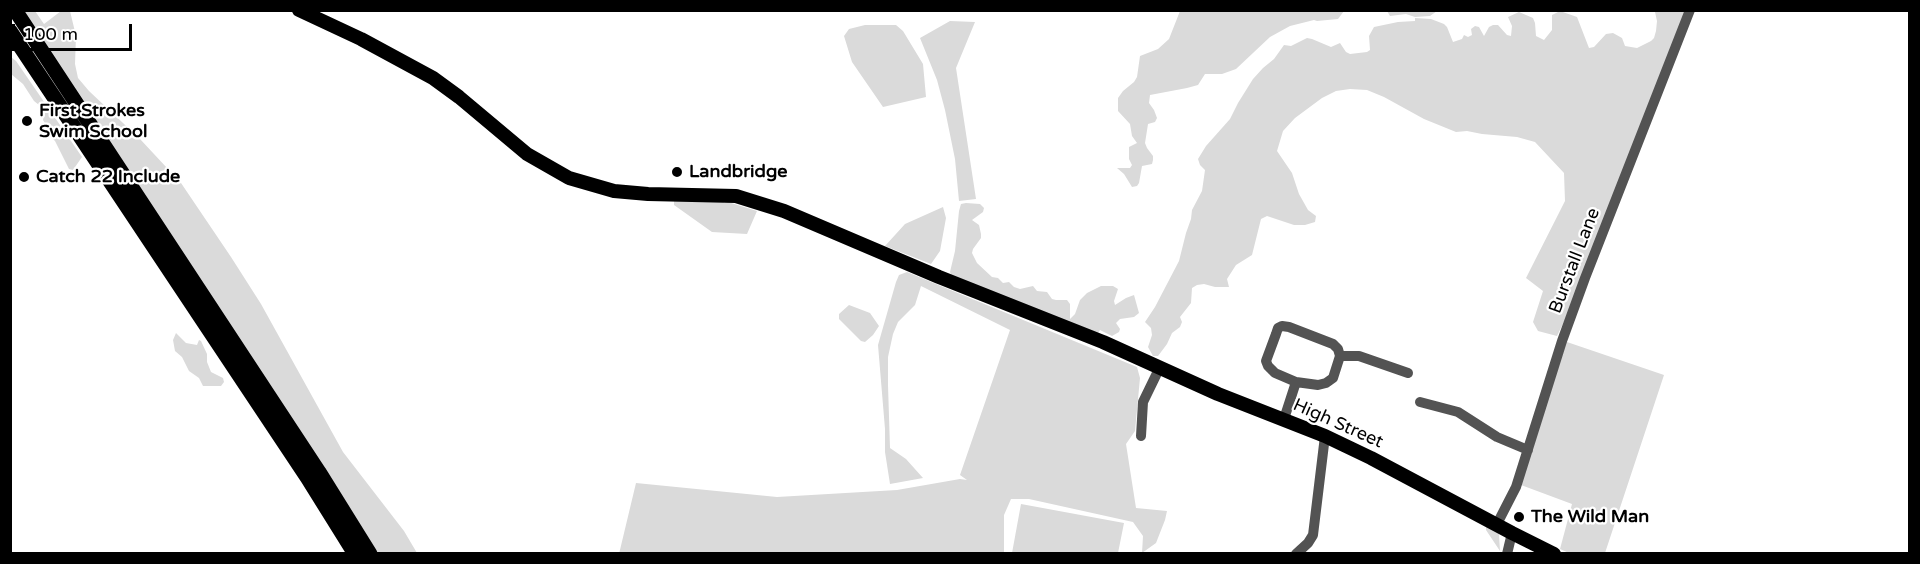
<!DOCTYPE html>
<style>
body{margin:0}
#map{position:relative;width:1920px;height:564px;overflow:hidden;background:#fff;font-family:"Varela Round",sans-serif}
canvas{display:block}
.frame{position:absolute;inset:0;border:12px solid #000;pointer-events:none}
.scale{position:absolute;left:12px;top:24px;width:120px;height:27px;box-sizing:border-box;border:3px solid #000;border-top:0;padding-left:8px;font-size:18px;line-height:21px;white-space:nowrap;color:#000;-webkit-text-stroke:4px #fff;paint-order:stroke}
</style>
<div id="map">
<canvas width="1920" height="564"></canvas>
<div class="frame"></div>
<div class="scale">100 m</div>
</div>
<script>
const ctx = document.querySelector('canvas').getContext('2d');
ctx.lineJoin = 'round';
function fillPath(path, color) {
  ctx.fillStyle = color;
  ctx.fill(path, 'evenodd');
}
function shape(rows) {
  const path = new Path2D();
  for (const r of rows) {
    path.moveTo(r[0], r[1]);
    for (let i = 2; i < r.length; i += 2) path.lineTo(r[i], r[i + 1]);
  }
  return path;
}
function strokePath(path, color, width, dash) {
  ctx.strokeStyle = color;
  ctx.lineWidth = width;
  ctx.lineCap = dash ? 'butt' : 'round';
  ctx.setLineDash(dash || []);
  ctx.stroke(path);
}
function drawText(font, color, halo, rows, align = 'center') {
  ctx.font = font + ' "Varela Round",sans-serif';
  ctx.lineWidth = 4.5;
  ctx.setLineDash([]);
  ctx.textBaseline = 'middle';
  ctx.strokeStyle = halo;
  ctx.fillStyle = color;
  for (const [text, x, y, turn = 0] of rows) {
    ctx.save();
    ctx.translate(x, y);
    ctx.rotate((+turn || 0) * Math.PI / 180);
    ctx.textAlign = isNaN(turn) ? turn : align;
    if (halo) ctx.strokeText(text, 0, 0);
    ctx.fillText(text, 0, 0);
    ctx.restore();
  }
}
const green = shape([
 [20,11,35,11,44,24,61,11,70,11,76,36,75,64,78,78,89,91,140,139,181,183,231,257,261,304,343,452,404,531,417,553,374,553],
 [1180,11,1344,11,1338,19,1317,21,1314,20,1290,26,1270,37,1236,69,1222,74,1205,74,1198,85,1187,88,1150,95,1149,103,1154,110,1157,118,1155,122,1148,124,1145,143,1147,148,1153,156,1153,160,1152,164,1142,166,1139,183,1137,186,1132,187,1124,174,1117,168,1130,168,1132,165,1129,159,1129,147,1137,143,1132,136,1130,124,1118,111,1118,98,1123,91,1134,82,1137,77,1140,56,1158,49,1169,39],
 [1387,11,1437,11,1430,16,1415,17,1406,14,1390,16],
 [1560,11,1577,17,1589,48,1594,47,1606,34,1613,33,1622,38,1625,46,1637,48,1651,41,1654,38,1656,31,1657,21,1655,12,1648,11,1638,12,1636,11,1690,11,1585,278,1557,336,1538,331,1533,322,1543,291,1526,278,1565,201,1564,173,1535,142,1517,137,1482,134,1467,131,1456,132,1424,119,1384,97,1367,90,1350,89,1336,91,1322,98,1295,118,1283,131,1277,151,1292,173,1299,194,1308,210,1316,216,1315,222,1305,225,1294,225,1267,216,1261,219,1252,255,1236,265,1227,279,1229,287,1215,287,1204,284,1197,285,1192,288,1191,303,1180,317,1182,322,1180,327,1172,333,1167,344,1158,356,1153,356,1148,347,1152,335,1151,328,1145,322,1155,307,1179,261,1186,233,1191,219,1192,210,1202,191,1205,170,1200,165,1198,159,1206,146,1230,119,1238,103,1253,79,1263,68,1274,59,1284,45,1291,46,1307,38,1312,39,1331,47,1340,43,1346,52,1350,54,1367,52,1370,50,1369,36,1374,27,1398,22,1415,21,1415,18,1431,19,1444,24,1447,27,1453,42,1462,39,1464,35,1468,37,1472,35,1471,29,1475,26,1479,27,1484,36,1489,27,1493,25,1498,25,1507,35,1511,36,1512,26,1508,17,1519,12,1533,18,1535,23,1536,36,1544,40,1552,30,1552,15],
 [950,21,975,22,956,68,976,199,959,201,955,159,945,110,937,80,920,38],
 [865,25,896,25,903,31,923,64,926,97,883,107,852,62,844,36,849,29],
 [11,57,16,61,82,157,73,170,69,169,55,141,49,135,49,130,43,120,44,114,39,105,34,101,23,84,11,74],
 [674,199,722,200,724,203,728,202,757,211,747,234,712,232,674,205],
 [966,203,980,204,984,208,983,212,972,220,979,225,981,234,981,238,973,249,972,253,977,263,992,277,998,278,1003,283,1009,282,1014,287,1020,289,1033,286,1037,291,1047,292,1052,299,1056,300,1067,300,1070,304,1070,319,1075,314,1080,300,1087,293,1101,286,1113,286,1118,289,1114,301,1115,305,1126,298,1134,295,1139,313,1134,317,1120,319,1116,323,1120,329,1119,332,1112,336,1100,330,1098,333,1101,337,952,278,950,272,955,251,959,211,961,204],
 [943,207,946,218,940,251,931,264,885,246,905,224],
 [907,272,1137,367,1140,378,1135,431,1126,444,1136,508,1167,511,1165,520,1156,543,1142,553,1143,536,1133,522,1029,499,1011,499,1004,515,1004,553,619,554,636,483,777,497,897,490,960,479,967,480,960,475,1010,330,921,286,915,305,898,322,893,334,888,357,888,385,890,448,906,459,923,478,890,484,885,452,885,429,878,345,896,282,899,275],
 [849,305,870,313,879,326,873,335,865,342,861,341,839,319,839,314],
 [176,333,186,343,197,345,199,340,201,341,207,354,207,362,211,372,223,378,224,382,221,386,203,386,199,378,189,371,182,357,175,351,173,340],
 [1564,341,1664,375,1605,553,1569,553,1560,549,1572,504,1521,485],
 [1021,504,1124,523,1118,553,1012,553],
 [1486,525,1499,534,1500,551,1486,530]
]);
const minor = shape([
 [1296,382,1275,373,1268,366,1266,361,1276,334,1278,328,1282,326,1289,327,1333,344,1338,349,1340,356],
 [1420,402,1458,412,1497,437,1528,450],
 [1284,419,1296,382,1318,385,1326,383,1333,378,1340,356,1359,356,1408,373],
 [1141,436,1143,402,1160,367],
 [1497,524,1516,487,1562,341,1585,278,1690,10],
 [1296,554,1308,543,1313,535,1325,436],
 [1507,554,1512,533]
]);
const major = shape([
 [299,10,361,39,433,78,459,97,527,154,569,178,614,191,648,194,736,196,784,211,939,277,1103,342,1218,394,1325,436,1371,458,1512,533,1554,554]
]);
const highway = shape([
 [15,10,319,472,370,554],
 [10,31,307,477,355,554]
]);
const markers = [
 [27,121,6,"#000"],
 [677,172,6,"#000"],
 [24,177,6,"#000"],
 [1519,517,6,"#000"]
];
const poiNames = [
 ["First Strokes",39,111],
 ["Swim School",39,132],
 ["Landbridge",689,172],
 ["Catch 22 Include",36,177],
 ["The Wild Man",1531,517]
];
const streetNames = [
 ["Burstall Lane",1575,261,-69],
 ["High Street",1338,424,24]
];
fillPath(green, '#dadada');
strokePath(minor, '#535353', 10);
strokePath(major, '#000', 14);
strokePath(highway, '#000', 15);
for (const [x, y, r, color] of markers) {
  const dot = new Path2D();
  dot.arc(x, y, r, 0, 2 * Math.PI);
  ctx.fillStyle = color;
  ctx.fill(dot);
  strokePath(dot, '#fff', 2);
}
drawText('bold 18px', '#000', '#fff', poiNames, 'left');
drawText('18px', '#000', '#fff', streetNames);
</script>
